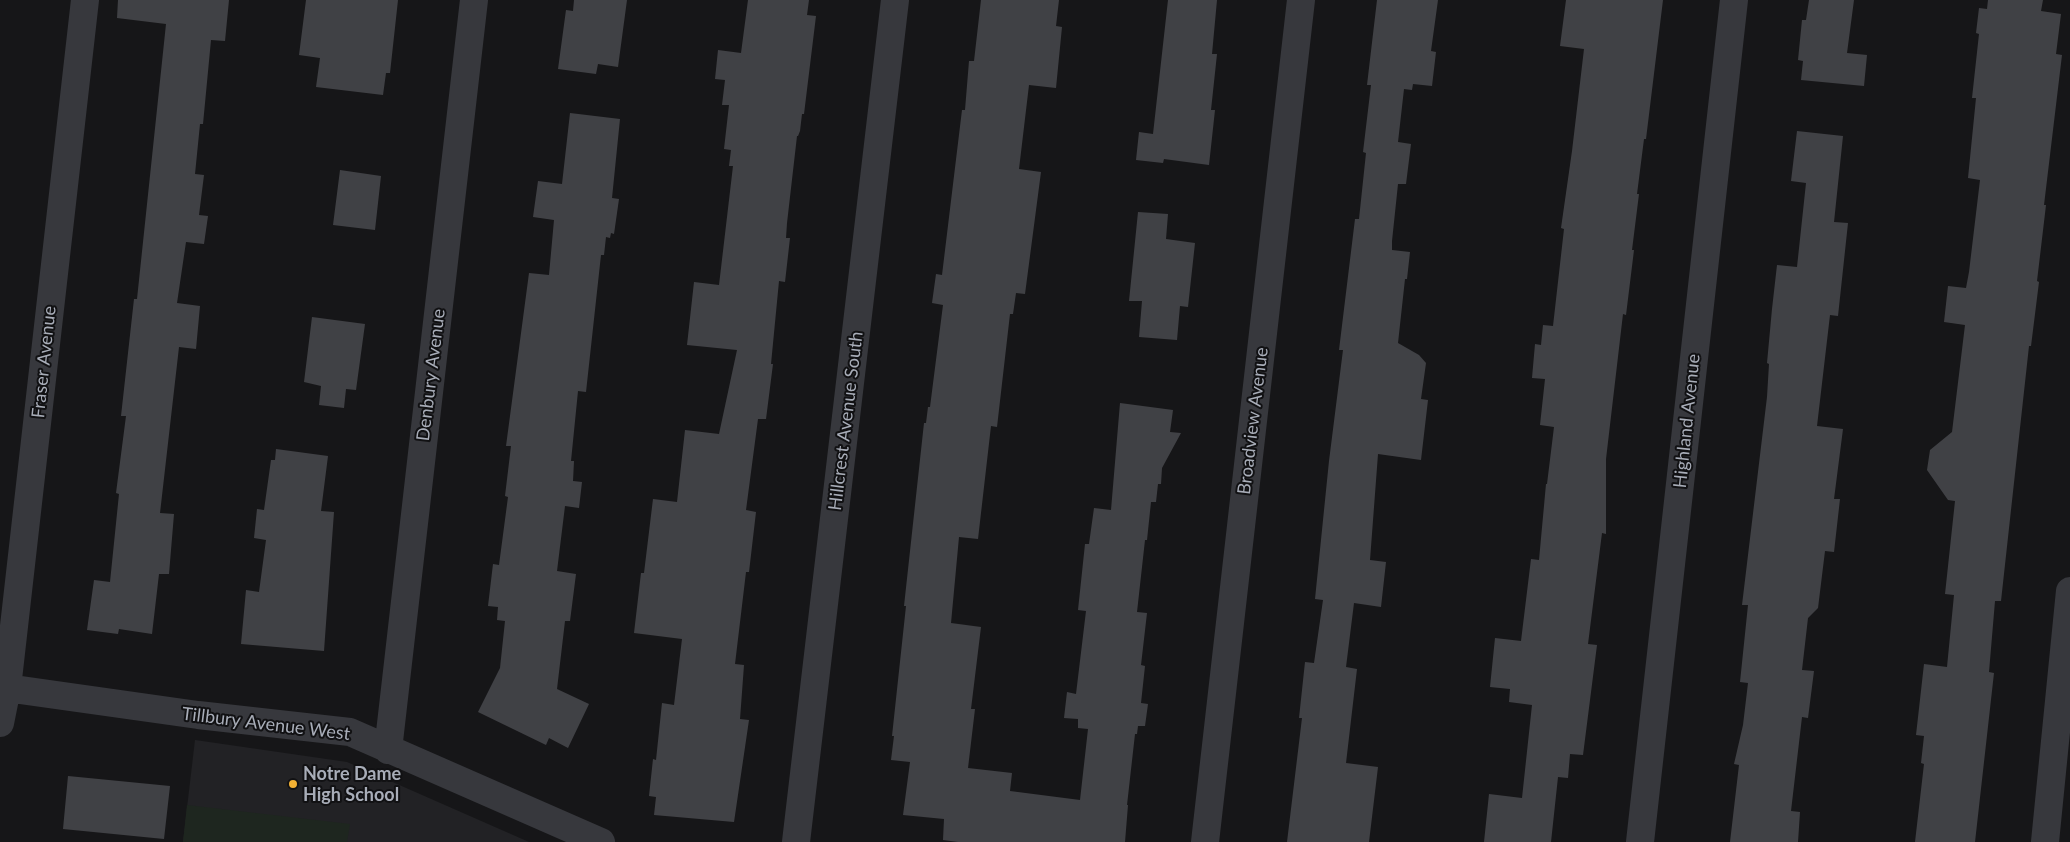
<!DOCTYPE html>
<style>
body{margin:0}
canvas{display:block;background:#161618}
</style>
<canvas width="2070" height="842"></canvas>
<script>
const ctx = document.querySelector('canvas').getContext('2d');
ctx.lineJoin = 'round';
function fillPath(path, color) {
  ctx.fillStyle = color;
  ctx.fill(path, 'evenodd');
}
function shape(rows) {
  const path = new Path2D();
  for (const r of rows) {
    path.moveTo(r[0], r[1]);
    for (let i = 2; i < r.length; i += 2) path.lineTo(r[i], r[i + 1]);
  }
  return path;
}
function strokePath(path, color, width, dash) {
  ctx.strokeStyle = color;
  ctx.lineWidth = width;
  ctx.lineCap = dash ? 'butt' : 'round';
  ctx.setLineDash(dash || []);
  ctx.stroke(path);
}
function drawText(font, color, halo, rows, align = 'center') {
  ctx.font = font + ' Lato,sans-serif';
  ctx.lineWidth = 4;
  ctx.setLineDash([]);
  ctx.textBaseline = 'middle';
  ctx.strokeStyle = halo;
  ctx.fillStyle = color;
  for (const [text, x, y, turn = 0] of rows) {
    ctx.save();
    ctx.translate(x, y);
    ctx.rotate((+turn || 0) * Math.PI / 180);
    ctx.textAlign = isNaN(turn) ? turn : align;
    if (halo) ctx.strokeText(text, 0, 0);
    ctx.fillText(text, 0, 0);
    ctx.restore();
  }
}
const built = shape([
 [195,740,347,762,529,842,183,842]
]);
const green = shape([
 [187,805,350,824,347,842,183,842]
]);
const building = shape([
 [118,0,229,0,225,41,211,40,203,124,200,124,195,174,204,175,199,215,208,216,204,244,186,242,177,303,200,306,196,349,179,347,160,513,174,514,169,574,159,574,152,634,119,629,118,634,87,630,94,580,110,582,119,494,116,493,126,416,121,416,134,299,137,299,166,24,117,18],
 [306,0,398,0,390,73,386,73,383,95,316,87,320,58,299,55],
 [574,0,627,0,618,67,598,64,596,74,558,69,566,10,573,11],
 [748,0,809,0,807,15,816,16,804,114,802,114,800,131,798,136,797,136,787,223,786,238,790,238,785,282,779,281,771,364,773,364,766,419,758,419,746,510,756,512,749,572,746,572,735,664,744,665,740,719,749,720,734,822,654,815,656,797,649,796,653,759,656,760,662,703,674,705,682,639,634,633,641,573,644,573,653,499,677,502,685,430,719,434,737,350,687,345,694,282,719,285,733,166,729,166,731,150,724,149,729,105,722,105,725,80,715,79,718,50,741,53],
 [981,0,1059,0,1056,26,1062,27,1056,88,1029,85,1019,169,1041,172,1025,294,1016,293,1013,314,1010,314,997,427,991,426,978,539,959,537,951,623,981,627,971,709,975,709,968,768,1012,773,1010,791,1080,800,1088,729,1078,728,1078,719,1064,718,1067,692,1076,694,1086,611,1078,610,1085,544,1089,544,1094,508,1111,510,1120,403,1173,410,1170,432,1181,433,1162,468,1161,484,1158,484,1156,502,1151,502,1147,540,1145,540,1137,612,1147,613,1141,665,1145,666,1141,703,1148,704,1145,726,1138,726,1137,734,1135,734,1127,805,1128,805,1125,842,958,842,943,840,944,819,903,815,910,762,891,760,894,736,892,736,906,606,904,606,924,423,926,423,928,407,930,407,943,305,932,303,936,274,942,275,962,110,965,110,969,61,974,61],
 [1168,0,1217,0,1212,54,1217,54,1211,110,1215,110,1209,165,1164,159,1163,163,1136,160,1139,132,1153,134],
 [1377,0,1438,0,1431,51,1436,52,1432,86,1413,84,1412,90,1404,89,1398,142,1411,144,1406,184,1398,184,1392,241,1392,250,1410,252,1407,279,1405,279,1398,343,1419,355,1426,363,1421,399,1428,400,1421,460,1378,454,1370,560,1386,562,1381,607,1354,603,1346,667,1357,669,1346,763,1378,767,1369,842,1287,842,1302,718,1299,718,1305,662,1314,663,1323,600,1315,599,1329,461,1343,350,1339,350,1355,219,1359,219,1366,153,1363,152,1371,85,1367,85],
 [1566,0,1663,0,1646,139,1644,139,1637,194,1639,194,1632,250,1634,250,1626,315,1623,314,1606,459,1606,534,1602,533,1588,644,1597,645,1583,755,1570,754,1568,778,1558,777,1551,842,1484,842,1489,794,1522,798,1532,705,1509,702,1510,689,1490,687,1495,638,1521,641,1531,559,1539,560,1546,484,1547,484,1554,427,1540,425,1545,379,1532,378,1535,344,1541,345,1543,325,1553,326,1564,229,1561,228,1572,151,1584,49,1560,46],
 [1809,0,1854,0,1847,53,1867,55,1864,86,1801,80,1803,61,1798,60,1802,20,1806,20],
 [1988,0,2043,0,2041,11,2061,14,2056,54,2062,55,2044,205,2046,205,2037,281,2039,282,2031,346,2029,346,2001,601,1995,601,1989,672,1994,673,1975,842,1915,842,1924,764,1921,763,1924,736,1916,735,1924,664,1947,667,1954,595,1945,594,1955,501,1948,500,1927,470,1930,450,1952,432,1965,325,1944,322,1948,286,1966,288,1969,272,1980,180,1968,178,1976,98,1972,98,1979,34,1976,33,1979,8,1987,9],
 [570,113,620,119,612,198,619,199,614,234,611,233,610,238,606,237,604,255,601,255,586,392,578,391,571,461,574,461,573,481,582,482,579,508,565,506,557,571,576,574,570,621,565,621,557,689,589,704,568,748,549,738,546,745,478,712,500,668,505,621,497,620,498,607,488,606,493,564,499,565,508,497,505,496,511,446,506,446,529,273,549,275,554,220,533,217,538,181,562,184],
 [1797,131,1843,136,1834,222,1848,223,1838,316,1830,315,1817,426,1843,429,1834,499,1840,499,1834,552,1825,551,1818,608,1808,618,1802,670,1814,671,1808,718,1802,717,1791,811,1800,812,1798,842,1730,842,1739,765,1734,764,1743,725,1748,683,1740,682,1748,605,1742,605,1767,397,1769,364,1767,363,1772,309,1777,265,1797,267,1806,183,1791,181],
 [340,170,381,176,375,230,333,225],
 [1138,212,1168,214,1166,239,1195,243,1188,307,1180,306,1177,340,1139,337,1142,301,1129,301],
 [312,317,365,324,356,390,346,389,344,408,319,405,321,386,304,382],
 [276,449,328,456,321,511,334,512,324,651,241,644,246,590,259,592,266,540,254,538,257,509,264,510,271,460,275,460],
 [68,776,170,786,164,839,63,829]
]);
const minor = shape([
 [0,687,198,715,350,732,601,842],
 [0,723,7,688,85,0],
 [388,750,474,0],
 [796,842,895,0],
 [1205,842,1301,0],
 [1640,842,1734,0],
 [2045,842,2070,591]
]);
const markers = [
 [293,784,5,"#f2b134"]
];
const streetNames = [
 ["Fraser Avenue",44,362,-84],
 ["Denbury Avenue",431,375,-83],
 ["Hillcrest Avenue South",846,421,-83],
 ["Broadview Avenue",1253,421,-83],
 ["Highland Avenue",1687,421,-84],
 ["Tillbury Avenue West",266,724,7]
];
const poiNames = [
 ["Notre Dame",303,774],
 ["High School",303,795]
];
fillPath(built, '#222225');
fillPath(green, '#1e261f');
fillPath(building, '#404145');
strokePath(minor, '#37383d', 28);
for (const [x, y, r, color] of markers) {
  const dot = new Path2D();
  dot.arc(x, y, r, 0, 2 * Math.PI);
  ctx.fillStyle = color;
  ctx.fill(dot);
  strokePath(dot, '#111113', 2);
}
drawText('18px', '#a8adb8', '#111113', streetNames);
drawText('bold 18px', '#a8adb8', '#111113', poiNames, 'left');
</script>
